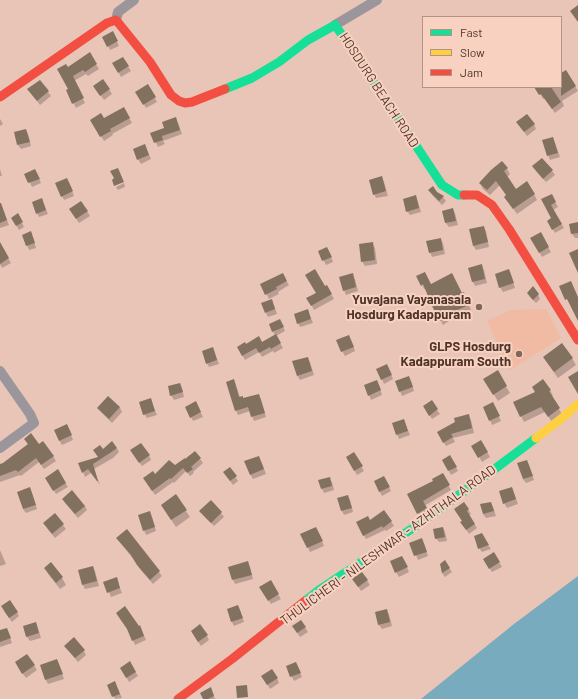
<!DOCTYPE html>
<style>
body{margin:0}
#map{position:relative;width:578px;height:699px;overflow:hidden;background:#e8c5b7;font-family:Barlow,sans-serif}
canvas{display:block}
.legend{position:absolute;left:422px;top:16px;width:140px;height:72px;box-sizing:border-box;background:#f8d1c1;border:1px solid #b49385;margin:0;padding:5px 7px;list-style:none;font-size:12px;color:#4e352a}
.legend li{display:flex;align-items:center;gap:8px;height:20px}
.legend b{width:20px;border:1px solid #b49385}
</style>
<div id="map">
<canvas width="578" height="699"></canvas>
<ul class="legend">
<li><b style="height:5px;background:#16e098"></b>Fast</li>
<li><b style="height:5px;background:#ffcf43"></b>Slow</li>
<li><b style="height:5px;background:#f24e42"></b>Jam</li>
</ul>
</div>
<script>
const ctx = document.querySelector('canvas').getContext('2d');
ctx.lineJoin = 'round';
function fillPath(path, color) {
  ctx.fillStyle = color;
  ctx.fill(path, 'evenodd');
}
function shape(rows) {
  const path = new Path2D();
  for (const r of rows) {
    path.moveTo(r[0], r[1]);
    for (let i = 2; i < r.length; i += 2) path.lineTo(r[i], r[i + 1]);
  }
  return path;
}
function strokePath(path, color, width, dash) {
  ctx.strokeStyle = color;
  ctx.lineWidth = width;
  ctx.lineCap = dash ? 'butt' : 'round';
  ctx.setLineDash(dash || []);
  ctx.stroke(path);
}
function drawText(font, color, halo, rows, align = 'center') {
  ctx.font = font + ' Barlow,sans-serif';
  ctx.lineWidth = 4;
  ctx.setLineDash([]);
  ctx.textBaseline = 'middle';
  ctx.strokeStyle = halo;
  ctx.fillStyle = color;
  for (const [text, x, y, turn = 0] of rows) {
    ctx.save();
    ctx.translate(x, y);
    ctx.rotate((+turn || 0) * Math.PI / 180);
    ctx.textAlign = isNaN(turn) ? turn : align;
    if (halo) ctx.strokeText(text, 0, 0);
    ctx.fillText(text, 0, 0);
    ctx.restore();
  }
}
const built = shape([
 [546,309,561,338,510,370,487,321,511,310]
]);
const water = shape([
 [578,576,578,699,421,699,514,624]
]);
const shadow = shape([
 [104,37,115,37,119,46,110,50],
 [89,54,99,69,88,76,86,74,74,81,85,103,76,108,67,90,69,89,68,68],
 [123,58,131,71,121,77,114,64],
 [566,71,578,91,562,101,564,106,555,113,544,98,543,99,536,87,561,87,561,74],
 [103,80,112,94,104,100,97,90],
 [148,86,157,102,146,108,137,92],
 [48,92,51,96,40,105,31,93],
 [124,108,132,123,112,134,113,135,104,141,91,120,103,119],
 [0,119,3,124,0,126],
 [178,123,182,134,163,141,165,144,158,147,152,134],
 [534,124,536,129,527,136,520,126],
 [26,130,28,134,31,146,21,149,18,145,15,133],
 [553,138,555,143,560,157,550,160,548,155],
 [145,145,151,159,141,164,138,159],
 [542,159,552,171,555,175,546,182,536,171,533,167],
 [0,169,2,176,0,176],
 [507,169,510,174,507,177,516,190,534,194,537,200,517,214,509,203,507,196,500,185,490,195,483,189,480,183],
 [26,174,37,174,41,183,32,187],
 [382,177,384,182,388,196,376,198,374,194],
 [69,183,74,196,64,200,62,196],
 [124,183,125,187,118,190,116,187],
 [430,191,437,193,443,197,446,201,442,205,432,195],
 [551,195,558,207,553,210,564,228,555,233,548,221,552,219,542,200],
 [416,197,418,202,421,212,410,215,407,211],
 [44,204,48,214,39,217,37,213],
 [0,208,2,208,4,212,9,225,0,228],
 [453,209,455,213,458,225,449,227,446,223,443,211],
 [87,211,90,216,79,223,73,214],
 [18,215,24,227,19,230,12,218],
 [578,224,578,238,575,238,572,234,571,225],
 [483,227,486,231,489,247,476,250,473,245],
 [540,234,551,252,542,257,532,239],
 [23,235,33,237,36,248,29,250],
 [440,239,443,243,445,254,432,257,430,252],
 [373,244,375,248,377,264,365,266,362,261],
 [2,248,11,263,2,268,0,264,0,249],
 [319,251,329,252,333,262,326,265],
 [481,266,484,270,487,283,475,286,473,282],
 [509,271,511,275,515,288,503,292,500,287],
 [282,274,289,285,278,292,279,294,269,299,262,285],
 [352,274,355,279,358,291,346,295,344,290],
 [418,276,431,285,461,294,466,297,471,310,451,318,452,319,443,325,434,307,426,289,424,289],
 [327,287,334,299,314,310,308,298],
 [528,293,538,294,540,299,536,303,530,297],
 [274,305,277,314,268,317,266,313],
 [308,311,313,323,300,327,298,323],
 [282,324,285,331,276,336,283,348,274,353,273,351,262,357,259,352,245,360,238,348,262,343,275,335,273,332],
 [351,340,355,351,345,356,342,351],
 [213,348,215,353,219,364,209,367,207,363],
 [307,358,310,362,314,375,300,380,297,375],
 [544,358,572,358,576,365,558,378],
 [389,370,393,379,384,384,382,379],
 [497,372,510,393,498,401,485,380],
 [234,380,236,385,240,397,244,399,258,395,261,399,266,417,254,421,250,411,238,415,236,410],
 [411,381,414,391,402,396,400,391],
 [180,384,182,388,184,397,174,400,171,395],
 [379,385,382,395,371,400,369,395],
 [550,390,553,396,551,397,562,414,552,422,545,412,524,422,514,402],
 [108,397,120,408,122,412,112,423,101,412,98,408],
 [150,399,157,415,147,418,144,414],
 [431,402,440,414,432,419,427,411],
 [198,407,203,417,193,421,191,417],
 [495,408,501,421,492,425,490,420],
 [468,415,471,420,474,433,453,438,455,442,446,446,438,432],
 [404,420,410,435,399,439,393,424],
 [69,429,73,440,62,445,59,440],
 [25,439,39,445,53,456,56,461,44,469,39,462,21,476,20,475,0,482,0,465,4,463,28,445],
 [481,441,490,457,482,462,473,446],
 [117,448,119,452,113,458,94,469,100,485,91,473,85,477,80,464,99,457,102,450],
 [195,452,203,463,193,472,194,473,190,476,186,471,174,483,173,482,155,495,147,483,174,467],
 [354,453,364,471,357,475,347,457],
 [134,455,149,455,151,460,142,466],
 [450,456,458,471,451,475,443,460],
 [261,461,266,474,253,479,250,474],
 [527,461,529,465,534,480,526,483,523,479],
 [230,469,238,481,233,485,227,477],
 [58,471,68,487,56,494,46,478],
 [442,474,451,490,424,506,428,512,421,518,408,494,434,481],
 [384,477,391,491,382,496,375,482],
 [329,478,332,482,334,490,324,493,322,489],
 [512,488,518,504,507,508,504,503],
 [30,489,32,493,37,509,26,513,23,509],
 [347,496,350,500,353,512,344,515,342,511],
 [63,499,85,506,87,510,78,518,65,503],
 [464,503,471,514,469,515,477,528,469,534,462,523,463,522],
 [491,503,493,507,496,516,486,518,483,514],
 [186,511,190,517,176,527,166,512],
 [221,513,224,517,214,526,203,515],
 [55,515,66,529,55,538,47,528],
 [152,517,156,531,146,535,144,530],
 [370,521,391,521,394,526,386,531,385,530,366,539,357,522],
 [443,528,445,532,447,541,439,542,436,538],
 [126,531,162,576,153,584,140,569,134,560,120,542],
 [318,532,324,546,310,552,302,535],
 [411,543,424,543,428,556,418,560],
 [488,545,491,549,482,552,479,548],
 [0,550,6,564,0,566],
 [494,554,502,567,492,572,484,560],
 [404,561,409,572,399,577,396,572],
 [445,562,452,572,445,577,442,573,441,564],
 [247,563,250,567,253,579,235,584,233,580],
 [93,567,95,571,99,586,85,589,83,585,79,571],
 [45,568,62,578,66,585,60,589,49,575],
 [362,573,370,585,361,591,353,579],
 [116,578,122,593,111,597,105,582],
 [270,582,281,599,271,604,261,588],
 [238,606,240,610,244,622,234,626,232,622],
 [386,610,389,614,392,626,382,629,379,625],
 [4,611,17,612,19,616,12,622],
 [301,621,308,632,300,637,296,631],
 [36,623,38,628,41,638,30,641,27,637,24,627],
 [140,626,146,640,135,645,129,631],
 [7,629,12,643,0,647,0,631],
 [194,636,207,636,209,640,201,646],
 [68,650,84,651,86,655,78,662],
 [27,655,37,670,26,678,18,667],
 [57,660,59,665,64,679,48,684,46,680,41,666],
 [130,663,138,676,129,682,121,668],
 [287,667,298,668,302,677,294,681],
 [262,676,277,678,279,683,270,689],
 [108,685,117,687,122,698,115,699],
 [213,693,215,699,204,699]
]);
const building = shape([
 [578,5,578,22,570,11],
 [113,31,118,41,107,47,102,37],
 [90,52,97,64,85,72,83,70,73,76,84,98,72,104,66,90,68,89,57,69,66,64,68,67],
 [123,57,129,66,118,73,112,63],
 [566,70,576,86,561,96,561,73],
 [103,79,110,89,100,96,93,86],
 [40,80,49,91,37,101,27,89],
 [148,84,156,97,143,105,135,92],
 [534,87,551,87,561,102,552,109,541,94,539,95],
 [124,107,130,118,110,129,111,131,100,137,90,120,101,113,104,118],
 [527,114,535,124,524,132,516,122],
 [176,117,180,130,162,136,163,140,154,143,150,133,164,128,162,122],
 [26,129,30,142,17,145,14,132],
 [553,137,558,153,547,156,542,140],
 [145,144,149,155,137,160,133,149],
 [542,158,553,170,543,179,532,166],
 [502,161,508,168,504,171,516,189,527,181,535,194,513,209,504,197,506,195,496,181,487,190,479,183,491,170],
 [118,168,124,182,114,186,112,180,114,178,110,171],
 [35,169,40,179,28,183,24,174],
 [382,176,386,191,373,195,369,180],
 [67,178,73,191,61,197,55,183],
 [433,186,437,192,444,196,439,201,428,190],
 [552,194,556,202,551,205,562,224,552,230,547,221,551,218,541,199],
 [416,195,419,208,406,212,403,199],
 [42,198,46,210,36,214,32,202],
 [81,201,88,211,76,219,69,209],
 [0,203,1,203,7,220,0,223],
 [453,208,456,221,445,223,442,211],
 [18,213,23,222,16,226,11,218],
 [578,222,578,233,571,234,569,224],
 [484,226,488,242,473,246,469,229],
 [31,231,35,243,26,246,22,235],
 [541,232,549,247,539,253,530,238],
 [441,238,443,250,429,253,426,241],
 [0,242,9,258,0,264],
 [373,242,375,260,361,262,359,244],
 [327,247,332,257,322,261,318,251],
 [578,249,578,273,569,253],
 [482,264,485,279,472,282,468,268],
 [315,269,325,286,327,285,332,294,311,306,306,298,316,293,305,275],
 [509,269,514,283,499,288,495,274],
 [425,272,431,284,452,273,462,293,464,292,469,305,450,313,451,315,440,321,433,308,423,284,421,286,416,276],
 [283,273,287,281,276,287,277,289,265,295,260,284],
 [353,273,356,287,343,291,339,277],
 [571,281,578,297,578,321,567,299,565,300,559,286],
 [533,286,539,294,533,300,527,293],
 [272,299,275,309,265,313,261,303],
 [308,309,311,319,297,324,294,314],
 [280,319,284,327,272,332,269,324],
 [276,334,281,343,271,349,270,347,259,353,256,348,242,356,237,347,245,342,246,344,259,336,262,342],
 [349,335,354,347,341,352,336,340],
 [562,343,573,358,554,372,543,357],
 [213,347,217,360,206,364,202,351],
 [308,357,312,371,297,376,292,361],
 [387,364,392,375,381,380,376,369],
 [498,370,507,386,493,395,483,379],
 [578,371,578,394,568,377],
 [409,376,413,387,399,392,395,381],
 [234,379,239,397,243,396,243,398,259,394,265,413,251,417,248,407,235,411,226,382],
 [543,379,551,390,549,391,560,408,548,417,541,407,520,417,513,402,535,392,532,387],
 [377,380,381,390,368,396,364,385],
 [180,383,183,392,170,396,168,386],
 [108,396,120,407,109,419,97,408],
 [151,398,155,411,143,415,139,402],
 [432,400,438,409,429,416,423,406],
 [196,401,201,412,190,418,185,407],
 [493,402,500,416,489,421,483,407],
 [469,414,472,428,451,434,453,437,443,443,437,432,455,422,454,418],
 [404,419,408,431,396,435,392,423],
 [67,424,72,435,59,441,54,430],
 [31,433,39,444,43,441,54,456,41,465,36,458,18,472,16,470,0,476,0,464,3,463,28,444,24,439],
 [481,440,488,452,478,458,471,446],
 [112,441,117,448,110,453,93,464,98,481,97,481,88,469,82,473,78,463,98,457,93,450,100,445,103,449],
 [141,443,150,455,139,463,130,450],
 [195,451,201,458,191,467,193,469,187,473,183,468,171,479,170,478,152,491,143,478,153,471,155,474,169,460,175,465,185,458,185,459],
 [354,452,363,466,354,471,346,457],
 [450,455,457,467,448,471,442,460],
 [259,456,264,469,250,475,244,461],
 [527,460,533,476,523,479,517,463],
 [230,467,237,476,230,481,223,472],
 [58,469,66,483,53,491,45,478],
 [443,473,450,485,423,501,427,508,417,514,407,494,433,481,432,479],
 [384,476,390,487,379,492,374,481],
 [330,477,332,486,321,489,318,480],
 [30,487,36,505,23,509,17,492],
 [512,487,516,499,503,504,499,491],
 [72,490,85,506,75,514,62,499],
 [176,494,187,510,171,520,161,505],
 [348,495,352,508,341,511,337,498],
 [211,500,222,512,211,523,199,511],
 [464,502,469,509,467,511,475,524,466,530,460,522,462,521,454,509],
 [491,502,494,511,483,514,480,504],
 [384,510,392,521,383,528,382,526,363,536,356,522,368,516,370,520],
 [150,511,155,527,143,531,138,515],
 [55,513,64,524,52,534,43,523],
 [316,527,323,541,307,548,300,534],
 [443,527,445,537,435,539,433,529],
 [127,529,160,571,150,580,137,565,131,555,116,538],
 [482,533,489,545,478,549,474,536],
 [422,538,427,552,414,556,409,543],
 [494,552,500,562,489,569,483,559],
 [402,556,408,567,395,573,390,561],
 [445,560,450,568,442,573,440,564],
 [248,561,252,575,232,580,228,567],
 [51,562,63,577,56,583,44,568],
 [93,566,97,581,82,585,78,570],
 [362,572,368,580,358,587,352,579],
 [117,577,120,588,107,593,103,582],
 [271,580,279,594,268,601,259,587],
 [10,600,18,612,9,618,1,606],
 [238,605,243,618,231,622,227,609],
 [125,606,139,626,140,625,144,636,132,641,127,629,116,613],
 [387,609,390,622,378,625,375,612],
 [301,620,306,627,297,633,292,626],
 [36,622,39,633,26,637,23,626],
 [200,624,208,635,198,642,191,631],
 [7,628,11,638,0,642,0,630],
 [74,637,85,650,75,658,64,646],
 [27,654,35,665,22,674,15,662],
 [57,659,63,674,45,680,40,665],
 [130,661,136,672,126,678,120,668],
 [296,662,301,673,290,677,286,666],
 [272,669,278,678,267,685,261,676],
 [115,681,120,694,112,697,107,685],
 [247,685,248,697,237,698,236,686],
 [211,687,214,696,208,699,203,699,200,693]
]);
const street = shape([
 [116,20,118,12,134,0],
 [335,25,377,0],
 [0,371,30,414,34,423,0,448]
]);
const fast = shape([
 [225,89,252,78,279,62,308,40,335,25,358,58,442,185,458,195,464,195],
 [305,601,319,590,413,528,488,474,536,438]
]);
const slow = shape([
 [536,438,561,419,578,404]
]);
const jam = shape([
 [0,97,107,23,116,20,150,62,171,95,179,101,185,103,192,102,225,89],
 [464,195,477,195,492,205,509,229,578,340],
 [178,699,232,659,305,601]
]);
const markers = [
 [479,307,4,"#84675b"],
 [519,354,4,"#84675b"]
];
const streetNames = [
 ["HOSDURG BEACH ROAD",379,90,57],
 ["THULICHERI - NILESHWAR - AZHITHALA ROAD",388,545,-36]
];
const poiNames = [
 ["Yuvajana Vayanasala",471,300],
 ["Hosdurg Kadappuram",471,315],
 ["GLPS Hosdurg",511,347],
 ["Kadappuram South",511,362]
];
fillPath(built, '#f0baa3');
fillPath(water, '#77abbd');
fillPath(shadow, '#0003');
fillPath(building, '#82715e');
strokePath(street, '#9b959c', 10);
strokePath(fast, '#16e098', 9);
strokePath(slow, '#ffcf43', 9);
strokePath(jam, '#f24e42', 9);
for (const [x, y, r, color] of markers) {
  const dot = new Path2D();
  dot.arc(x, y, r, 0, 2 * Math.PI);
  ctx.fillStyle = color;
  ctx.fill(dot);
  strokePath(dot, '#f8d1c1', 1.5);
}
drawText('13px', '#4e352a', '#f8d1c1', streetNames);
drawText('bold 13px', '#4e352a', '#f8d1c1', poiNames, 'right');
</script>
